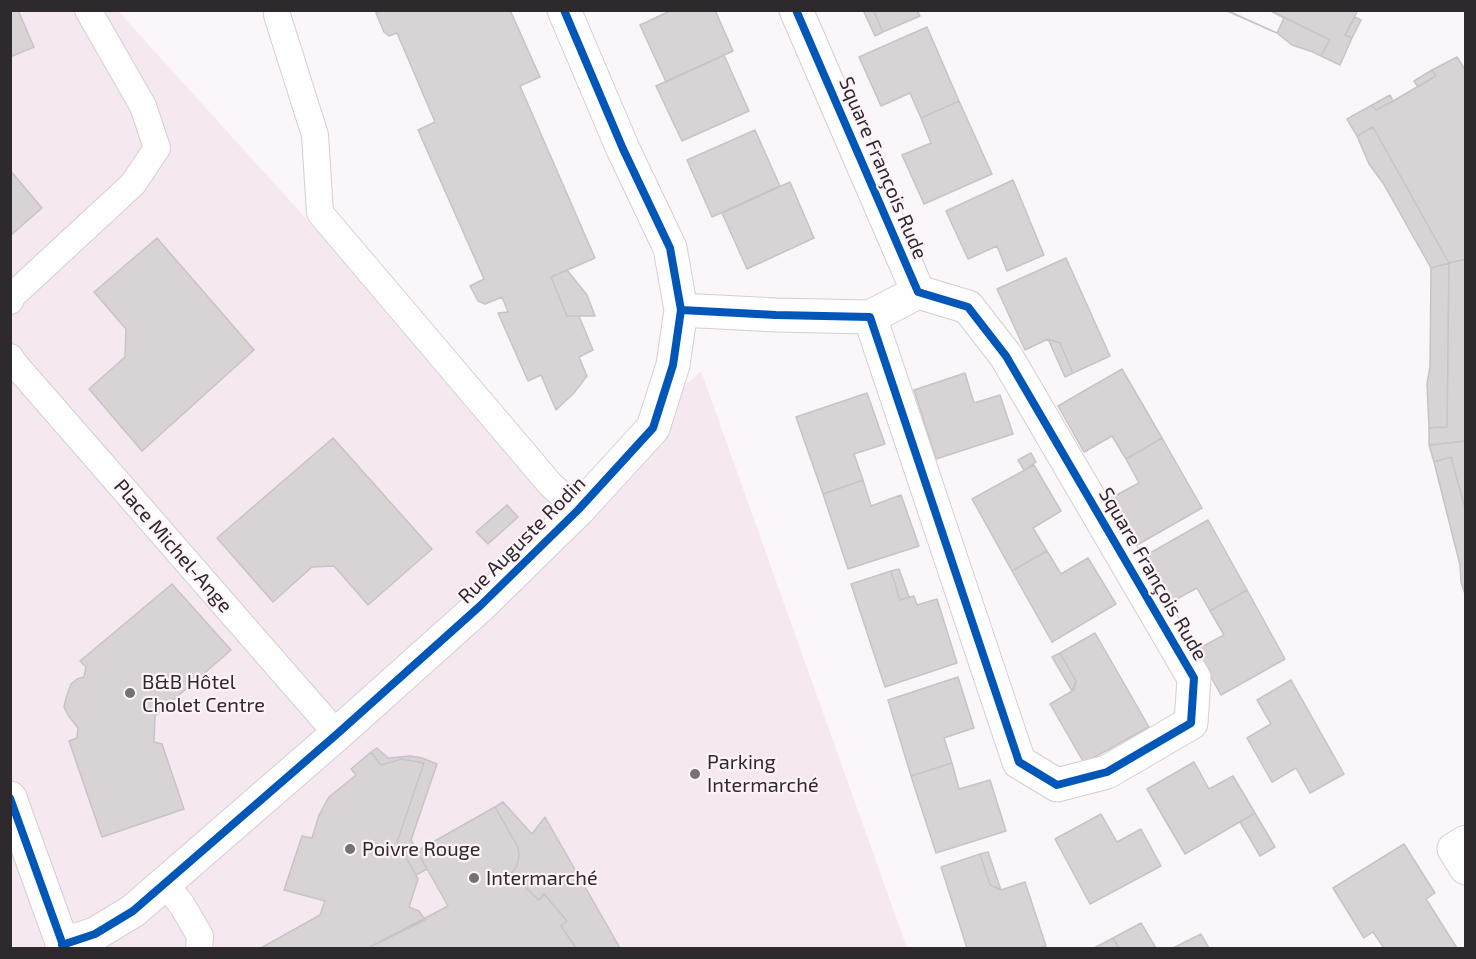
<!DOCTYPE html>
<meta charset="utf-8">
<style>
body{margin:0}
#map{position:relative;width:1476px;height:959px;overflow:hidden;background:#fbf6f9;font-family:"Exo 2",sans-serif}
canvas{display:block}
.frame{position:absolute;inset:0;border:12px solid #2e292c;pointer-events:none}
</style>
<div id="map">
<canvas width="1476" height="959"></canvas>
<div class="frame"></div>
</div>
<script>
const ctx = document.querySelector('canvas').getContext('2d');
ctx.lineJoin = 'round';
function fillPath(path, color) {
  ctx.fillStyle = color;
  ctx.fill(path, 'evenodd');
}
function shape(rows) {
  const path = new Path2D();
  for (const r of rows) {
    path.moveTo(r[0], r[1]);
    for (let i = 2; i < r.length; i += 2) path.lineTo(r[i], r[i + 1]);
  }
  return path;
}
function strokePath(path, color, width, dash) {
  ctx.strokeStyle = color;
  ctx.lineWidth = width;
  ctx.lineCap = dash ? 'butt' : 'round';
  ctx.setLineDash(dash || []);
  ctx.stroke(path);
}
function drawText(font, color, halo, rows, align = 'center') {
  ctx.font = font + ' "Exo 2",sans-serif';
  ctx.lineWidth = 4.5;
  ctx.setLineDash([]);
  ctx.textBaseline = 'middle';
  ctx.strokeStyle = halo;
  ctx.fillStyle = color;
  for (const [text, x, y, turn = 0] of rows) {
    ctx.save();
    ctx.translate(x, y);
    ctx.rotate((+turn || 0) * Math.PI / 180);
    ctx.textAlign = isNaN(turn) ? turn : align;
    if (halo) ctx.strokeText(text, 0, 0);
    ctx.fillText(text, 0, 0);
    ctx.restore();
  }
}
const built = shape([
 [10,11,118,11,561,500,701,371,907,948,11,948]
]);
const building = shape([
 [10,10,18,10,34,47,10,57,10,10],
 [381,10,510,10,540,77,520,86,595,258,551,277,567,316,579,316,593,350,579,357,587,376,574,393,556,410,541,375,528,381,498,313,508,312,502,297,485,304,478,301,470,286,484,279,418,130,435,122,397,33,389,36,384,32,376,13,381,10],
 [672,10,715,10,733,51,666,82,640,25,672,10],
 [863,10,873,10,883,32,875,36,863,10],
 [873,10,917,10,920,16,883,32,873,10],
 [1269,10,1358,10,1345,35,1352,38,1340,65,1321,56,1330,40,1269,10],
 [1269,10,1284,18,1277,33,1227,11,1269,10],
 [1269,10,1330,40,1321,56,1313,52,1292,45,1277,33,1226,10,1269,10],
 [1355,17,1361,20,1352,38,1345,35,1355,17],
 [927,27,959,101,921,118,910,93,881,106,859,57,927,27],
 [724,55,749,111,682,141,656,86,724,55],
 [1457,57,1466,71,1466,259,1449,263,1373,127,1357,136,1347,119,1372,105,1376,110,1393,101,1436,76,1432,70,1457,57],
 [1432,70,1436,76,1418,87,1414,81,1432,70],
 [1390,95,1393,101,1376,110,1372,105,1390,95],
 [959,101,992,174,924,204,902,155,931,143,921,118,959,101],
 [1373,127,1449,263,1431,268,1383,183,1369,164,1357,136,1373,127],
 [755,130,780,186,712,217,687,160,755,130],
 [10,170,42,208,10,236,10,170],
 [1013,180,1044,255,1007,271,997,246,968,259,946,211,1013,180],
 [790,182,814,238,747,269,722,213,790,182],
 [157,238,254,350,142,451,89,389,125,357,126,329,94,292,157,238],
 [1066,258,1110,356,1073,373,1060,343,1048,339,1025,350,997,289,1066,258],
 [1466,259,1466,441,1429,445,1429,428,1447,427,1449,263,1466,259],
 [1449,263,1447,427,1429,428,1427,384,1430,366,1431,268,1449,263],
 [567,270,587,295,595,316,567,316,551,277,567,270],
 [1048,339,1060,343,1073,373,1065,377,1048,339],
 [1122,369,1162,438,1126,459,1112,436,1084,452,1058,406,1122,369],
 [965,373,974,403,1000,395,1013,434,936,459,914,390,965,373],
 [867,393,885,444,854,454,863,480,823,494,796,417,867,393],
 [333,438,432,549,368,605,334,566,312,567,273,602,217,538,333,438],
 [1162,438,1202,508,1137,545,1111,498,1139,483,1126,459,1162,438],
 [1466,441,1466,512,1451,457,1434,462,1429,445,1466,441],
 [1031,453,1036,462,1024,470,1018,460,1031,453],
 [1451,457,1466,512,1466,597,1461,582,1460,565,1434,462,1451,457],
 [1034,465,1061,511,1033,528,1047,551,1012,571,972,499,1034,465],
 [863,480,871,506,901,495,919,546,848,569,823,494,863,480],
 [507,505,518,517,488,544,476,532,507,505],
 [1208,520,1247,590,1210,611,1197,588,1169,603,1143,557,1208,520],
 [1047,551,1061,574,1088,558,1116,604,1052,642,1012,571,1047,551],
 [899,569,909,597,900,600,891,571,899,569],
 [891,571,900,600,914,596,917,605,937,599,957,663,885,687,851,584,891,571],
 [172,584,231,650,155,716,154,742,162,744,184,809,102,837,69,741,77,738,78,728,68,715,64,707,66,698,71,684,77,679,84,677,86,667,80,661,172,584],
 [1247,590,1285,659,1221,695,1196,650,1224,635,1210,611,1247,590],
 [1095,633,1149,727,1084,763,1050,704,1074,690,1076,681,1060,653,1095,633],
 [1060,653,1076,681,1072,691,1052,657,1060,653],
 [958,677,974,728,944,738,952,763,911,776,888,700,958,677],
 [1291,680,1344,774,1310,793,1296,768,1272,782,1247,738,1271,724,1257,700,1291,680],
 [377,748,388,758,410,756,422,758,437,764,411,840,427,869,416,875,397,842,424,763,402,759,381,765,371,752,377,748],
 [371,752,381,765,402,759,424,763,397,842,418,879,409,907,419,911,425,920,368,948,261,948,320,915,325,901,284,890,302,836,312,838,319,815,329,797,356,775,351,769,371,752],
 [1194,762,1209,789,1233,776,1255,813,1185,854,1147,789,1194,762],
 [952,763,959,789,990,780,1006,831,936,853,911,776,952,763],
 [503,802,532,834,545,817,620,948,576,948,561,926,567,921,544,894,539,900,511,874,517,866,519,856,518,847,495,807,503,802],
 [495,807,518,847,519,856,517,866,511,874,539,900,544,894,567,921,561,926,576,948,368,948,448,906,417,851,495,807],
 [1255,813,1275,847,1260,856,1240,822,1255,813],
 [1101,814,1117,842,1141,829,1161,866,1090,904,1055,839,1101,814],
 [1404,844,1435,893,1426,899,1457,948,1384,948,1373,932,1364,938,1333,888,1404,844],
 [988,852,1001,890,990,885,980,854,988,852],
 [980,854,990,885,1001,890,1025,882,1046,946,1038,948,967,948,941,867,980,854],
 [1141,923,1156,948,1119,948,1113,938,1141,923],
 [1201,934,1209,948,1173,948,1201,934],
 [1113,938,1119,948,1094,948,1113,938]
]);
const service = shape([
 [277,15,315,135,320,213,550,484,578,510],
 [10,301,13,295,133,184,157,148,143,106,88,10],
 [10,357,13,362,337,734],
 [165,884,182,905,200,936,199,948]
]);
const minor = shape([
 [681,310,776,315,870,317,1019,762,1057,785,1107,772,1191,723,1194,678,1006,356,968,307,918,292,796,10],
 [870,317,918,292],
 [1466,842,1454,849,1466,868],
 [62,945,95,934,133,911,337,734,480,606,578,510,653,428,673,365,681,310,670,248,623,149,564,10]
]);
const secondary = shape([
 [10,798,64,948]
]);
const cycleway = shape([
 [681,310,776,315,870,317,1019,762,1057,785,1107,772,1191,723,1194,678,1006,356,968,307,918,292,796,10],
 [10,798,64,948],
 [62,945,95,934,133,911,337,734,480,606,578,510,653,428,673,365,681,310,670,248,623,149,564,10]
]);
const markers = [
 [130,693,6,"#767174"],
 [695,774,6,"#767174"],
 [350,849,6,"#767174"],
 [474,878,6,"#767174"]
];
const streetNames = [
 ["Square François Rude",883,168,67],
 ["Rue Auguste Rodin",522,540,-45],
 ["Place Michel-Ange",173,546,49],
 ["Square François Rude",1153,574,60]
];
const poiNames = [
 ["B&B Hôtel",142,682],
 ["Cholet Centre",142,705],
 ["Parking",707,762],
 ["Intermarché",707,785],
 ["Poivre Rouge",362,849],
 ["Intermarché",486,878]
];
fillPath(built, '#f6e8f0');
fillPath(building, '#d8d3d5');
strokePath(building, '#c8c3c6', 1.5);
strokePath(service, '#d4cfd2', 28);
strokePath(minor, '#d4cfd2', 35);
strokePath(secondary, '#d4cfd2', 35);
strokePath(service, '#fefefe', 26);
strokePath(minor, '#fefefe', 33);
strokePath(secondary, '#fefefe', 33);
strokePath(cycleway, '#0057b8', 8);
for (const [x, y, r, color] of markers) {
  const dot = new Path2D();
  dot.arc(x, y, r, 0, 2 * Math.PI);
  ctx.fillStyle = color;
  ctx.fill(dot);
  strokePath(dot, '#fef3f9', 2);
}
drawText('20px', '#2e292c', '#fef3f9', streetNames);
drawText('20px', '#2e292c', '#fef3f9', poiNames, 'left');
</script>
